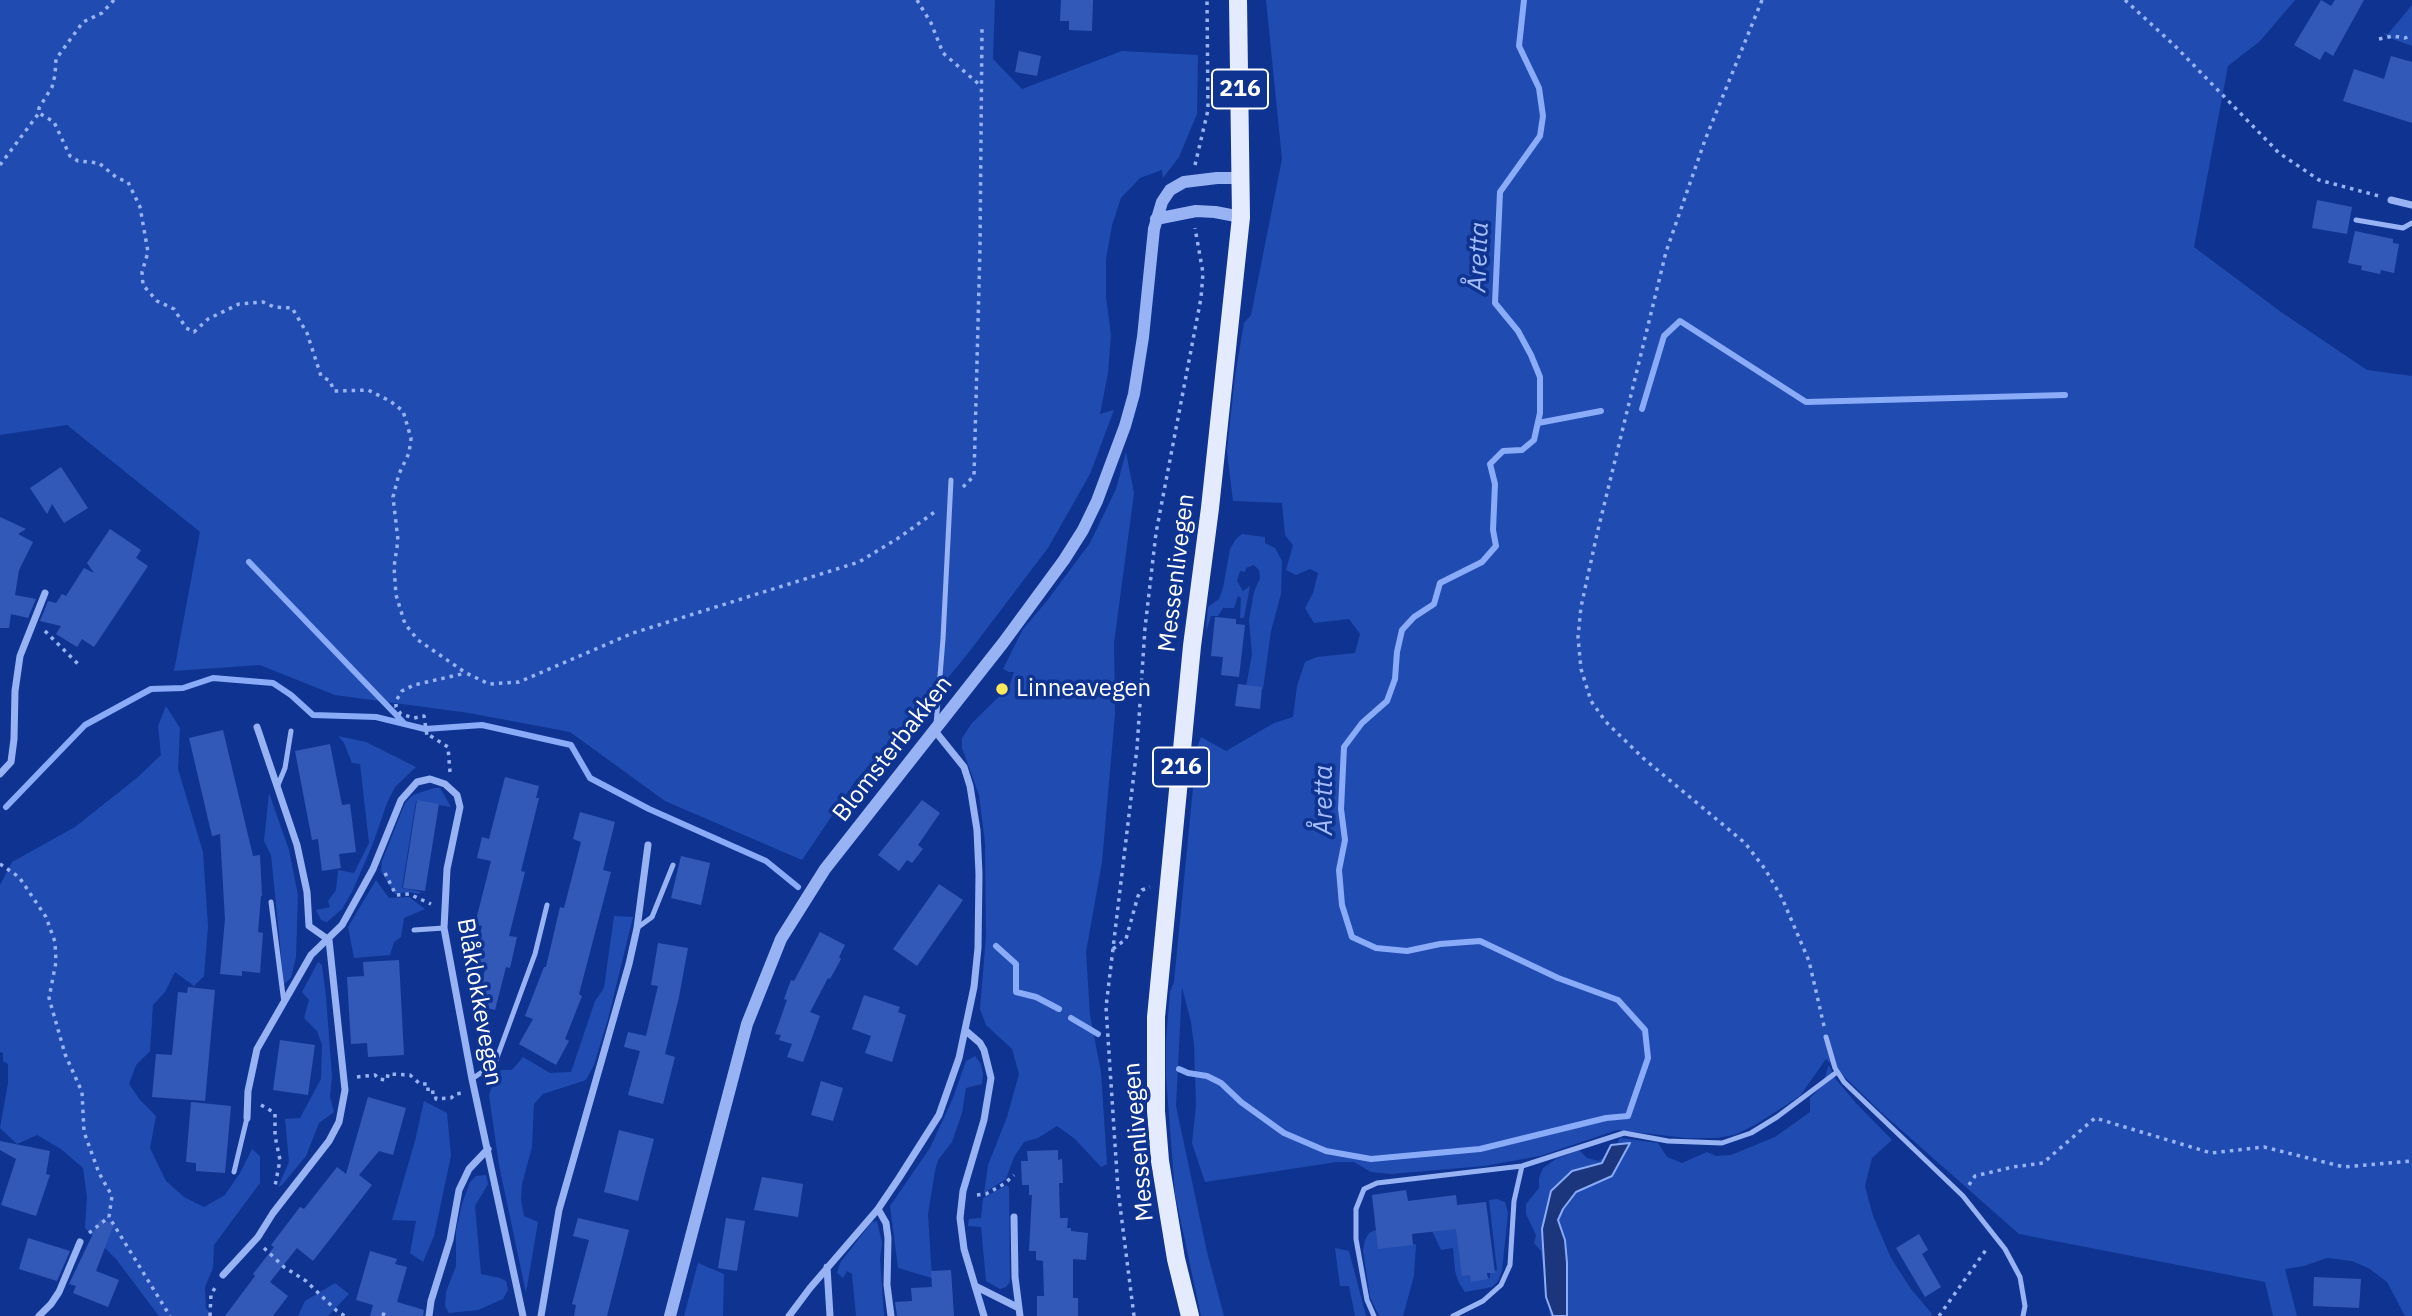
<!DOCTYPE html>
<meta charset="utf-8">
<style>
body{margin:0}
canvas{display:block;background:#0f3390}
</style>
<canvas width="2412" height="1316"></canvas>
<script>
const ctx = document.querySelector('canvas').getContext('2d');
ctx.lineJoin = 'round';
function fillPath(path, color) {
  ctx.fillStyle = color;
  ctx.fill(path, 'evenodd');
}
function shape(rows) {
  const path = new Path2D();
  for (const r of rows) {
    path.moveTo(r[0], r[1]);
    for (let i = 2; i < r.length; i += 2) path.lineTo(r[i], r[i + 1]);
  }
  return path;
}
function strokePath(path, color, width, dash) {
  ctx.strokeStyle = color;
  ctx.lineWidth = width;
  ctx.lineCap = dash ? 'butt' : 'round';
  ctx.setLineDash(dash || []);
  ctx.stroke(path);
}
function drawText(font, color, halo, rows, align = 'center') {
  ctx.font = font + ' "IBM Plex Sans",sans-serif';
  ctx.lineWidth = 7;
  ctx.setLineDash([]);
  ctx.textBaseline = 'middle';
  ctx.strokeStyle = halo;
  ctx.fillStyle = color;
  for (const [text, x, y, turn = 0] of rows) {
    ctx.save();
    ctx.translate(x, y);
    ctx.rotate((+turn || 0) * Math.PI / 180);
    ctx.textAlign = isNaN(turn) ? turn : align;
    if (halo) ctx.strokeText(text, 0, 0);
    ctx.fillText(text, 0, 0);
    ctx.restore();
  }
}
const green = shape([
 [0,0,995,0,993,59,1022,89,1122,51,1198,55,1197,114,1179,157,1163,178,1162,170,1140,178,1121,198,1112,225,1106,259,1106,297,1111,335,1108,373,1100,414,1114,410,1090,474,1048,548,969,652,898,739,872,762,856,780,802,860,665,801,570,732,469,713,335,695,260,665,174,671,200,532,67,425,0,435],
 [1266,0,2295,0,2260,41,2228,66,2194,247,2281,312,2367,370,2412,376,2412,1316,2405,1316,2387,1282,2370,1269,2352,1261,2327,1258,2304,1266,2285,1269,2297,1316,2273,1316,2265,1282,2019,1234,1882,1113,1826,1059,1800,1096,1755,1125,1734,1135,1717,1138,1686,1138,1617,1130,1540,1156,1484,1166,1391,1174,1371,1172,1354,1162,1337,1162,1205,1182,1192,1143,1196,1106,1194,1045,1191,1022,1182,987,1176,1106,1207,1252,1224,1316,1201,1316,1175,1194,1166,1076,1166,1040,1170,992,1174,982,1197,747,1201,737,1226,751,1274,723,1293,717,1297,686,1305,662,1317,657,1355,653,1360,634,1349,619,1314,623,1305,608,1313,593,1318,573,1310,569,1296,575,1286,570,1293,545,1285,535,1282,503,1233,501,1227,451,1235,376,1244,323,1251,315,1282,159],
 [2412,5,2412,46,2390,38,2383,33,2388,34],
 [1126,452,1134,493,1114,643,1115,714,1102,862,1086,952,1090,1015,1101,1072,1107,1164,1101,1167,1075,1139,1057,1126,1038,1138,1024,1142,1014,1157,1006,1179,984,1193,988,1165,1007,1117,1019,1074,1012,1049,986,1025,980,1009,986,936,985,843,979,795,962,748,962,738,972,723,1009,687,1014,672,1009,672,1003,669,1023,629,1046,602,1090,543,1116,489],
 [1242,534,1265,537,1265,543,1275,548,1282,561,1281,594,1271,631,1263,689,1246,687,1252,654,1249,620,1254,592,1260,578,1259,570,1254,565,1246,568,1245,572,1240,571,1237,581,1243,591,1250,586,1244,618,1240,618,1241,598,1238,596,1234,608,1223,608,1218,616,1211,616,1206,632,1208,607,1219,599,1223,588,1230,549,1236,539],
 [166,706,180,728,178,769,203,852,208,926,204,976,194,986,175,972,165,992,153,1005,150,1051,136,1065,129,1084,140,1100,156,1116,150,1148,166,1181,184,1197,204,1207,225,1195,240,1173,252,1149,260,1156,260,1183,214,1245,213,1268,205,1287,206,1308,212,1316,159,1316,116,1259,85,1228,87,1197,83,1168,61,1149,37,1135,17,1144,0,1128,8,1083,8,1064,3,1061,3,1053,0,1052,0,885,12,862,75,827,138,777,161,755,158,726],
 [338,736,366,742,416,767,395,787,387,803,372,846,352,892,342,909,327,922,321,920,316,910,330,907,328,901,336,890,338,870,354,873,369,843,360,764,352,763,344,743],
 [434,788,440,788,451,807,416,801,402,888,422,892,417,894,410,892,395,894,381,871,382,861,405,803,413,795],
 [269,793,289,850,298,895,296,957,291,978,284,984,271,855,264,841],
 [376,880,389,898,409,897,425,909,404,918,401,937,394,942,390,955,354,958,348,927],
 [614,916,633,917,608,1019,594,1065,586,1080,543,1094,534,1104,532,1147,522,1184,521,1200,524,1216,538,1222,526,1293,499,1165,489,1095,494,1079,501,1070,512,1070,523,1057,550,1073,571,1072,595,1001,604,988],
 [318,962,322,965,326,997,332,1076,330,1097,334,1112,319,1123,306,1156,282,1185,278,1187,289,1162,285,1119,300,1118,321,1079,322,1045,317,1031,304,1018,309,1000,302,992],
 [975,1056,981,1064,983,1074,982,1084,966,1088,962,1113,952,1142,938,1160,935,1171,928,1214,932,1278,898,1268,890,1206,930,1148,953,1098,966,1061],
 [1829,1065,1834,1077,1855,1102,1892,1140,1872,1158,1865,1186,1873,1216,1891,1258,1911,1289,1932,1314,1931,1316,1550,1316,1541,1251,1534,1243,1536,1235,1526,1214,1526,1204,1539,1188,1539,1178,1543,1168,1556,1159,1579,1150,1587,1158,1599,1161,1614,1149,1620,1138,1658,1143,1667,1157,1682,1163,1707,1152,1716,1156,1731,1155,1775,1137,1810,1112,1810,1098,1822,1086],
 [424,1101,447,1113,451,1156,434,1236,423,1262,410,1253,416,1221,392,1220,415,1141],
 [486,1175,488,1184,475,1206,481,1274,500,1278,506,1281,508,1290,503,1299,478,1310,449,1313,445,1306,446,1292,456,1266,456,1231,462,1204,470,1182,476,1176],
 [1007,1185,1009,1188,1010,1282,1006,1287,1000,1289,986,1281,981,1227,968,1226,969,1219,981,1218,983,1198],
 [1497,1199,1505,1202,1508,1213,1502,1271,1498,1281,1492,1287,1465,1292,1459,1283,1455,1271,1453,1248,1441,1250,1432,1231,1458,1228,1473,1280,1490,1278,1490,1272,1497,1270,1489,1200],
 [877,1221,882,1243,880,1259,884,1316,856,1316,852,1274,847,1271,843,1278,837,1273,840,1263,860,1237,872,1222],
 [1378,1229,1380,1248,1416,1244,1414,1276,1403,1316,1379,1316,1370,1297,1363,1250,1365,1240,1369,1233],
 [1335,1248,1349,1251,1366,1316,1355,1316,1349,1286,1340,1286],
 [698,1263,724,1274,723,1316,684,1316],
 [335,1283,349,1294,328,1316,298,1316,305,1301]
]);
const water = shape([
 [1630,1143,1612,1176,1576,1192,1563,1209,1558,1220,1565,1240,1567,1263,1567,1316,1553,1316,1546,1297,1542,1229,1551,1191,1572,1171,1602,1163,1611,1145,1630,1143]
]);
const stream = shape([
 [1642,409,1664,336,1680,321,1806,402,2065,395],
 [1538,423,1601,411],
 [249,562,403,722],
 [6,807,85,725,151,689,183,688,213,678,273,683,291,695,313,715,376,717,425,729,482,725,571,745,590,778,649,809,766,861,798,887],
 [996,946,1016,964,1016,992,1036,997,1059,1009],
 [1071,1018,1098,1034],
 [1179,1069,1188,1073,1207,1076,1221,1083,1241,1102,1284,1133,1326,1151,1371,1159,1480,1149,1606,1118,1628,1116,1648,1058,1645,1030,1618,1000,1558,978,1480,941,1440,944,1407,951,1376,948,1352,937,1342,905,1339,870,1345,840,1341,809,1344,747,1362,723,1387,701,1395,679,1397,652,1402,630,1414,617,1434,604,1440,583,1482,562,1496,546,1493,530,1495,484,1490,464,1503,451,1522,450,1534,440,1540,413,1540,377,1531,355,1518,331,1495,303,1500,192,1540,136,1543,116,1539,88,1519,46,1524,0]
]);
const building = shape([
 [1061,0,1093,0,1092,31,1069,30,1069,21,1060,21],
 [2321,0,2331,6,2335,0,2364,0,2333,56,2325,51,2320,60,2294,45],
 [1019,51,1041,56,1037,76,1015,72],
 [2391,56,2412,62,2412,123,2343,101,2354,69,2384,79],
 [2317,200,2352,207,2347,234,2312,228],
 [2355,231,2393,239,2393,243,2399,244,2394,273,2381,270,2380,274,2361,270,2362,266,2348,263],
 [61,467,88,508,64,523,52,504,47,514,30,488],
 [0,517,26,529,18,534,33,542,19,570,15,595,36,599,28,618,11,614,9,628,0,628],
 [110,529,141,550,136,558,148,566,94,647,82,639,77,647,56,634,61,626,40,621,48,601,56,603,62,594,66,596,84,568,94,573,87,563],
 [1215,617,1236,619,1236,624,1245,625,1239,677,1221,675,1223,657,1211,656],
 [1238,684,1262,687,1260,709,1235,706],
 [223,730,253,856,260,855,262,896,261,896,258,932,263,933,260,973,242,971,242,976,220,974,225,919,220,834,212,836,189,738],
 [330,744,342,805,350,804,356,852,339,854,341,868,322,871,318,839,312,840,295,751],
 [505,777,539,786,536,798,539,798,521,871,525,872,509,936,517,937,510,968,506,967,495,1010,476,1005,486,966,474,963,482,926,475,924,491,861,477,858,482,837,489,839],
 [417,800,439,804,425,891,403,888],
 [922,800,940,813,918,845,923,849,912,863,907,860,899,871,878,855],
 [580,812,615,822,603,870,611,872,579,994,582,996,565,1039,569,1041,556,1065,519,1044,533,1019,525,1016,544,967,546,967,560,907,564,908,581,842,573,839],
 [681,856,710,863,701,905,671,898],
 [939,884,963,900,917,966,893,949],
 [820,932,845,945,839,957,841,959,830,979,828,978,810,1012,820,1016,803,1062,787,1057,792,1044,779,1040,781,1035,775,1034,787,1000,784,999,791,980,794,981],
 [658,943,688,948,679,997,665,1054,675,1057,663,1104,628,1095,640,1051,624,1047,628,1032,646,1036,658,986,651,985],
 [399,960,404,1055,368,1057,367,1043,351,1044,347,977,364,976,363,962],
 [188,987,215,990,205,1101,152,1097,156,1054,172,1055,178,992,187,993],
 [864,995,900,1007,898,1012,906,1015,892,1062,865,1053,871,1036,852,1029],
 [280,1040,315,1045,308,1095,273,1090],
 [821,1081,843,1088,833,1121,811,1115],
 [368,1097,406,1108,393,1155,379,1151,359,1175,372,1185,313,1261,297,1248,270,1282,288,1296,273,1316,225,1316,255,1276,253,1274,274,1247,271,1245,300,1207,304,1209,337,1167,346,1174],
 [191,1102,231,1106,225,1173,196,1171,196,1163,186,1162],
 [619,1130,654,1139,638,1201,604,1192],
 [0,1141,50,1151,46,1174,50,1175,36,1216,1,1205,16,1159,0,1150],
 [1058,1150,1058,1160,1062,1159,1063,1183,1059,1183,1060,1218,1068,1218,1067,1228,1071,1228,1071,1231,1088,1233,1086,1260,1073,1259,1073,1298,1078,1298,1078,1316,1037,1316,1037,1296,1044,1296,1043,1261,1036,1260,1036,1251,1029,1251,1032,1195,1029,1195,1029,1185,1022,1185,1021,1161,1028,1161,1027,1151],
 [762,1177,803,1184,798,1217,754,1210],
 [1406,1190,1408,1201,1456,1195,1457,1205,1486,1202,1495,1273,1487,1273,1488,1279,1471,1282,1470,1275,1462,1276,1456,1229,1412,1234,1413,1245,1378,1249,1372,1195],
 [578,1218,629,1230,607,1316,574,1316,576,1305,572,1304,589,1240,573,1236],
 [726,1218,745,1221,737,1271,718,1268],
 [100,1219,114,1224,96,1271,119,1280,108,1307,73,1293,76,1286,69,1284],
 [1919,1234,1928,1250,1922,1254,1941,1287,1925,1297,1896,1248],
 [28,1238,70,1251,57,1281,19,1269],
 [370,1251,397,1259,395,1264,407,1267,397,1302,424,1310,423,1316,370,1316,373,1305,356,1300],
 [951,1270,954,1316,897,1316,895,1302,912,1301,911,1288,932,1287,931,1271],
 [2314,1277,2361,1279,2359,1308,2313,1306]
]);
const path = shape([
 [114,0,102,13,83,22,56,59,55,75,52,87,39,108,39,113,54,122,70,156,78,161,99,163,117,178,128,182,140,207,148,252,142,272,143,285,157,301,174,309,186,328,194,332,208,319,239,304,263,302,274,307,292,308,307,333,321,376,330,381,334,391,368,390,390,401,403,411,411,438,409,453,399,474,393,497,398,540,394,567,396,595,405,624,418,640,466,673,489,684,519,682,633,633,859,562,900,537,936,511],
 [917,0,931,23,943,53,981,86],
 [1762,0,1705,140,1666,252,1597,534,1581,607,1578,637,1581,669,1591,701,1606,722,1643,758,1745,843,1765,869,1782,898,1809,961,1824,1026],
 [2125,0,2175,46,2279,153,2319,180,2379,196],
 [2379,39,2393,36,2405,38,2412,35],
 [0,165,39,113],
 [1195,165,1208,110,1207,0],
 [963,487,974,476,980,248,982,28],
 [45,631,80,666],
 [450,772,448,747,429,735,427,736,424,716,414,718,401,714,396,707,396,701,402,691,414,685,466,673],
 [0,864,19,877,46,917,55,942,56,962,49,998,65,1054,82,1092,84,1132,99,1173,112,1196,109,1217,170,1316],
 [385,873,396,895,409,894,431,904],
 [1113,949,1126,939,1138,896,1142,890,1150,887],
 [357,1077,375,1075,379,1079,387,1080,388,1074,410,1075,420,1084,428,1084,428,1093,435,1092,436,1099,451,1098,455,1094,462,1093],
 [261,1105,275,1113,275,1136,280,1160,275,1186],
 [1969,1185,1975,1176,2013,1167,2043,1163,2095,1118,2211,1153,2264,1147,2344,1167,2412,1161],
 [977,1195,986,1194,1004,1184,1014,1175],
 [89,1233,109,1217],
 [264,1248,284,1267,306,1281,337,1311,345,1316],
 [210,1316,211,1294,217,1285],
 [383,1316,385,1309],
 [1134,1316,1118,1190,1106,1007,1137,748,1145,628,1156,533,1201,298,1203,273,1195,228],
 [1939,1316,1988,1247]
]);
const service = shape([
 [2356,220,2403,228,2412,223],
 [936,725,943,639,951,480],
 [278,785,285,768,291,731],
 [271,902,284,1003],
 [637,928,652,917,673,865],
 [414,930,444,928],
 [1826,1037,1835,1068,1844,1082,1963,1196,2005,1249,2020,1277,2025,1306,2023,1316],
 [472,1079,495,1063,535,954,547,905],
 [234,1172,247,1118],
 [1374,1316,1367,1300,1356,1239,1356,1209,1364,1189,1377,1183,1522,1166,1624,1133,1668,1141,1722,1143,1751,1133,1777,1117,1837,1072],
 [1453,1316,1483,1301,1501,1285,1510,1265,1514,1201,1522,1166]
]);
const minor = shape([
 [2391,200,2412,205],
 [0,774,11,762,14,739,15,691,20,656,45,593],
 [965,1030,980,1043,984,1050,991,1078,984,1120,963,1191,960,1218,964,1249,984,1316],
 [247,1118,248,1091,257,1049,311,955,342,925,373,869,401,800,417,782,430,779,445,784,457,795,460,807,447,869,444,928,472,1079,523,1316],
 [878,1209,886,1223,888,1238,887,1285,891,1316],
 [1014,1217,1015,1277,1020,1316],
 [827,1267,830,1316],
 [223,1275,258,1237,273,1213,329,1141,339,1122,345,1090,329,940,309,926,307,892,297,845,257,727],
 [975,1286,1017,1307],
 [39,1316,51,1304,59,1292,80,1242],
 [429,1316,431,1301,450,1240,459,1190,469,1169,488,1149],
 [541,1316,559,1210,629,964,637,928,648,845],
 [789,1316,810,1288,878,1209,899,1178,939,1115,959,1058,974,987,978,948,979,874,977,830,970,786,964,767,935,731]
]);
const tertiary = shape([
 [1156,219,1196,211,1215,212,1241,217],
 [670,1316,747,1024,781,939,825,869,1003,643,1064,560,1083,530,1097,501,1125,426,1134,394,1143,337,1154,229,1162,202,1170,190,1184,182,1217,178,1242,178]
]);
const primary = shape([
 [1190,1316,1176,1259,1160,1161,1156,1111,1156,1017,1192,646,1210,508,1241,217,1238,0]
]);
const markers = [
 [1002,689,7,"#ffe95b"]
];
const shields = [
 [1240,89,56],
 [1181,767,56]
];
const shieldNames = [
 ["216",1240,89],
 ["216",1181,767]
];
const streetNames = [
 ["Messenlivegen",1177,573,-83],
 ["Blomsterbakken",893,749,-52],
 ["Blåklokkevegen",479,1002,80],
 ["Messenlivegen",1139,1142,-95]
];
const poiNames = [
 ["Linneavegen",1016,689]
];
const waterNames = [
 ["Åretta",1479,257,-88],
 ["Åretta",1324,800,-90]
];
fillPath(green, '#204bb0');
fillPath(water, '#1b367c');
strokePath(water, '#89abf8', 2);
strokePath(stream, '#89abf8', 6);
fillPath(building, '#3359b8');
strokePath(path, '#98b3f4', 3.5, [3.5, 5]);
strokePath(service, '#98b3f4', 5);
strokePath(minor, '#98b3f4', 7);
strokePath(tertiary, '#98b3f4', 12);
strokePath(primary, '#e5ebff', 18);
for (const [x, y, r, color] of markers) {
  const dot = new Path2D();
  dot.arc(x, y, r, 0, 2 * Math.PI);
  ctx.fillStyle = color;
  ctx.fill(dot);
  strokePath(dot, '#0f3390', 2.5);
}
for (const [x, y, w] of shields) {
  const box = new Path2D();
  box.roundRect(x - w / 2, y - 19.5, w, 39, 5);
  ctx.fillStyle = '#0f3390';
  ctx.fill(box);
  strokePath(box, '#fff', 2);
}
drawText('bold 23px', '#fff', null, shieldNames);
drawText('24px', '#fff', '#0f3390', streetNames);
drawText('24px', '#fff', '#0f3390', poiNames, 'left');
drawText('italic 26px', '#a4befb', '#0f3390', waterNames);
</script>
